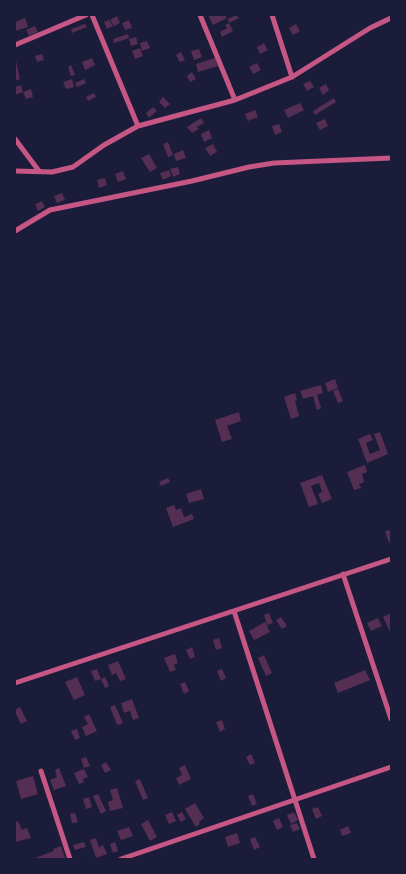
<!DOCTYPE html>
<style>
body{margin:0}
#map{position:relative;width:406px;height:874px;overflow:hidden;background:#1b1b3a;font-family:"IBM Plex Sans",sans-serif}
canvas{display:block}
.frame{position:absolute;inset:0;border:16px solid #1b1b3a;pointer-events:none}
</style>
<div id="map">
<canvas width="406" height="874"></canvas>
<div class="frame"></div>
</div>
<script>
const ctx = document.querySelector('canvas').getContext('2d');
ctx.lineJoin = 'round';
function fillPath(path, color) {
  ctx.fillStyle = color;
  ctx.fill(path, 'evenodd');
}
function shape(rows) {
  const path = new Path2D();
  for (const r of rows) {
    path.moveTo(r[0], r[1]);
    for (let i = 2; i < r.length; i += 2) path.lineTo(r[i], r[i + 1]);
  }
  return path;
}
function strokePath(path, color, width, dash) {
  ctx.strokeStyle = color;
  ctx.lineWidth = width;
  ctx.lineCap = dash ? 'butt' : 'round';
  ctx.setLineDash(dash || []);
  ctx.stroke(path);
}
const building = shape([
 [208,15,225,15,227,18,213,25],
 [236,15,239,18,229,23,228,19],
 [117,16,120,23,114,26,110,20],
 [25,18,28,27,15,31,15,22],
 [109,20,113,26,107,29,104,22],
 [129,20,132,28,125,30,122,23],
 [229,23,233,31,222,37,220,32,227,28,225,25],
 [85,24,87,27,72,33,71,29],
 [296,24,300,31,293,35,289,28],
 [35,26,38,32,29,36,26,30],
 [128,34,129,38,114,43,113,39],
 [136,37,138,44,131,46,129,39],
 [147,41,150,48,142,51,140,43],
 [264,43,268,50,260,54,257,47],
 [140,48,143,56,135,59,132,51],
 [199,49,202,57,194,60,191,51],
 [181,52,185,60,180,62,176,55],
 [42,54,44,60,37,62,35,56],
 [92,58,95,65,85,70,82,62],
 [215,58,218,66,198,72,196,64],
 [16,61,20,79,15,81,15,62],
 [257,63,261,70,253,74,249,67],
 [71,65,75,75,71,76,68,67],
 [192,72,196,79,190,82,187,76],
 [72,79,74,87,66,89,63,82],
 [84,79,86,83,77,87,75,83],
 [310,81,314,87,307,91,303,84],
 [326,84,329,90,323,95,319,88],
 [21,85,23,92,31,89,33,97,26,99,23,92,15,95,15,87],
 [94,93,96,97,88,101,86,97],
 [163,97,170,104,165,108,159,102],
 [334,98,336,102,315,115,313,111],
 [300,103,304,110,288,118,284,110],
 [153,107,157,111,149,118,146,113],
 [255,110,258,117,248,121,245,114],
 [201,118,204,123,197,127,199,129,192,133,187,127],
 [325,119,328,126,320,130,316,123],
 [279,124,282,132,275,135,272,126],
 [209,130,212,138,204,142,201,134],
 [168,142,173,155,168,157,163,144],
 [213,144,217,152,210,156,205,148],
 [183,150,186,158,176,161,174,154],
 [149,154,157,168,150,172,141,158],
 [178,167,180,174,173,177,170,169],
 [169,170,171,176,163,180,160,173],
 [123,171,126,179,118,182,115,174],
 [105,178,107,185,99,188,97,180],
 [62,193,65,200,57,203,54,196],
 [42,201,45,207,38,211,35,204],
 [335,379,338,388,328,392,325,383],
 [321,385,323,393,317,395,321,408,317,410,313,396,303,399,300,391],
 [338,389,343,401,338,403,333,391],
 [295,393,297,400,295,401,299,416,291,419,284,397],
 [239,412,241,421,227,426,232,439,222,442,215,420],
 [380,432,388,454,367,463,358,439,370,434,373,440,366,443,370,454,380,450,374,434],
 [365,465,367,472,362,474,364,482,359,484,361,488,354,490,347,472],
 [322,475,332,499,322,503,318,494,322,492,319,483,311,486,318,504,309,507,300,483],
 [168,478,170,482,161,486,159,482],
 [201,489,204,499,189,503,186,494],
 [174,505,176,510,181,508,184,517,192,514,194,519,173,527,166,508],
 [390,530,391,542,389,543,385,531],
 [269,613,273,623,267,625,264,615],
 [391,613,391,634,383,617],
 [281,617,287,626,282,629,276,620],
 [378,618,382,626,371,631,367,623],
 [265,622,270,632,254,640,249,631],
 [219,638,222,648,216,650,213,640],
 [192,647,195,657,190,659,186,650],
 [175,654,178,663,174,665,176,670,170,672,164,658],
 [264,655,272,673,266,676,258,658],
 [118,661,126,679,120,681,116,673,112,675,108,665],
 [97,669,101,679,95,681,91,671],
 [222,669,226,678,221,681,217,671],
 [365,670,370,680,338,693,334,683],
 [77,677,85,695,74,700,65,682],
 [105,677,109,686,105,688,101,679],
 [185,682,189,691,184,694,180,684],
 [132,699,139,718,133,720,130,711,124,713,121,703],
 [115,705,123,723,117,725,110,707],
 [20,707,27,721,21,724,15,712,15,710],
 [89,714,97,731,86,736,82,727,88,724,84,717],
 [222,720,225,729,220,732,216,722],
 [77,729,80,738,75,740,71,731],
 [251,754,255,763,250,765,246,757],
 [86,757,90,766,84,768,81,759],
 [106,762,111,770,105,773,101,765],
 [185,765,191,779,179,785,176,778,182,775,179,768],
 [59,768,66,786,54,790,50,780,57,777,55,770],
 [84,769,88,777,83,779,84,782,79,784,74,773],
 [33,776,38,794,21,799,16,781],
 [140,779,148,798,143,800,135,781],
 [117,788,123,808,110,811,108,802,113,800,110,790],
 [98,794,106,811,101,814,93,796],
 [253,794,257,804,252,806,248,796],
 [89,797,92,807,86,809,83,799],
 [195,803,204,818,199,822,200,824,196,827,185,809],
 [318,807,322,816,316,819,312,809],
 [172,812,176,821,169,824,165,815],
 [182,812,186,819,181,822,177,815],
 [294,812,298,820,291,824,287,815],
 [75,813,78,822,72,823,70,814],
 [279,818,283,827,277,830,273,821],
 [148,820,157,837,150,841,141,824],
 [18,821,22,830,27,828,31,838,15,842,15,822],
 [297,823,300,829,293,832,290,825],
 [348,826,351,833,342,836,340,830],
 [129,827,133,836,121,840,117,831],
 [237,833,240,843,228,847,225,837],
 [255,837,260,847,254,850,250,839],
 [96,838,99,847,103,845,107,854,96,858,90,840],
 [84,842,86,847,75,850,73,845],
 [115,842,118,851,113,853,110,844],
 [61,846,65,858,32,859,54,851,53,849]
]);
const minor = shape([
 [92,15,138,126],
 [200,15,235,100],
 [272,15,292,77],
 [15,45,86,15],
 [15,139,39,171],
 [15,171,52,172,73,167,104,145,138,126,235,100,292,77,370,28,391,18],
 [15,231,50,210,192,181,249,167,274,163,391,158],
 [343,574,391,719],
 [234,611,314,859],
 [15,683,391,559],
 [41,771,70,859],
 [121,859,391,767]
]);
fillPath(building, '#542f53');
strokePath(minor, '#c65784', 5);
</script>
